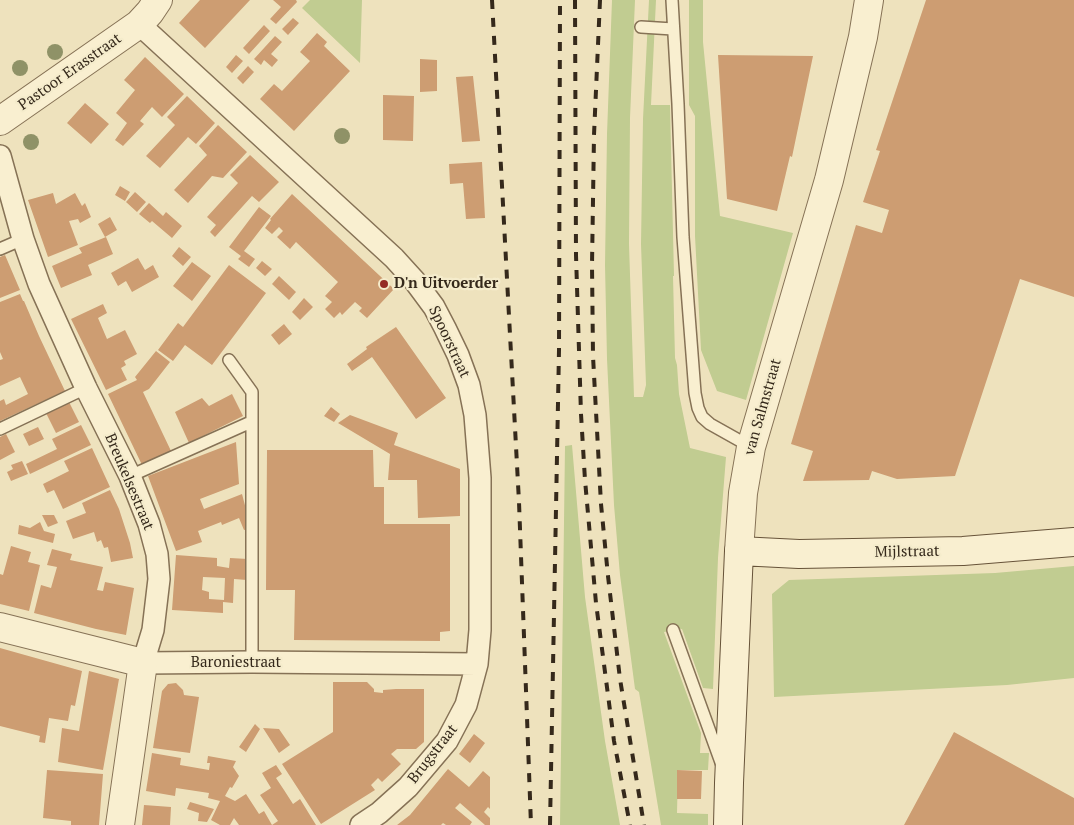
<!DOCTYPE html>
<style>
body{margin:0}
canvas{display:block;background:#eee2bd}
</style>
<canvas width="1074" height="825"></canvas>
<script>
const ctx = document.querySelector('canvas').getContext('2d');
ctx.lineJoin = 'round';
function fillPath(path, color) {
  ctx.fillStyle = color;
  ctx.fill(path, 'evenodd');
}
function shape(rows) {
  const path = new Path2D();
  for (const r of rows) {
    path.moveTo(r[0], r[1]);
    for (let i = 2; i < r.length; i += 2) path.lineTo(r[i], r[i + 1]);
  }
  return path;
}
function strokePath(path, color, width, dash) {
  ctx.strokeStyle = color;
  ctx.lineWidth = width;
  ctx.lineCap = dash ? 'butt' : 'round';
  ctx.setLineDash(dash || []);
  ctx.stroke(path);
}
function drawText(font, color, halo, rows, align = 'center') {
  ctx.font = font + ' "PT Serif",serif';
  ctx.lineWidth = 4.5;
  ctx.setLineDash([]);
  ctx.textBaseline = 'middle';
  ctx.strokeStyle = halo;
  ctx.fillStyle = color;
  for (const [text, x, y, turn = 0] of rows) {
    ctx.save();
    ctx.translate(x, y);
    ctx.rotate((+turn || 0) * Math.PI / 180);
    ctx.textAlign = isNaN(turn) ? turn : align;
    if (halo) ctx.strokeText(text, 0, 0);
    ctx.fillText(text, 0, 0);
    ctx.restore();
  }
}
const green = shape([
 [310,0,362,0,360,63,302,8],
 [612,0,635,0,630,118,629,244,634,397,643,397,646,385,641,244,643,119,649,0,656,0,651,105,670,105,674,276,673,276,675,358,677,365,679,394,690,448,726,457,718,558,713,689,703,688,682,629,664,632,701,733,700,753,709,753,708,770,678,770,677,813,708,814,708,825,661,825,639,692,635,689,620,575,614,505,607,359,605,265,607,134],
 [689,0,703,0,703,42,720,216,793,233,746,400,717,391,701,350,695,236,695,116,689,105],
 [572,445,585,597,605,741,620,825,560,825,565,446],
 [1074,566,1074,678,1007,685,774,697,772,594,789,580,995,573]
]);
const building = shape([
 [200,0,250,0,205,48,179,23],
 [273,0,296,0,297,2,276,24,270,19,281,7],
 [926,0,1074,0,1074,297,1020,279,955,476,897,479,872,471,869,480,803,481,813,451,791,444,856,225,882,233,889,210,863,202,880,151,876,150],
 [293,18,299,23,288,35,282,29],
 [264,25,270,31,249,54,243,48],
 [317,33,327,42,324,46,350,71,294,131,260,99,274,84,282,91,310,61,300,52],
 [275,36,282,42,271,54,278,60,272,67,264,60,261,65,254,59],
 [236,55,243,61,232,73,226,67],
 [718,55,813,56,792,157,790,156,777,211,727,199],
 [145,57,184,94,162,117,152,107,140,121,144,124,123,146,115,140,127,123,116,113,135,90,124,80],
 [420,59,437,60,437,91,420,92],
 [248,66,254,72,243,84,237,78],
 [473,76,480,141,462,142,456,77],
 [383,95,414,96,413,141,383,140],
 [187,96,215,123,196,144,188,137,160,168,146,156,175,125,167,117],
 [85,103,109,124,91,144,67,123],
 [218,125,247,152,223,178,212,176,188,203,174,190,207,155,199,146],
 [250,155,279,182,259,202,252,196,215,237,210,232,216,225,207,217,238,183,230,175],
 [482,162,485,218,466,219,463,183,450,184,449,164],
 [120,186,130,192,125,201,115,195],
 [135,192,146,202,137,212,126,202],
 [53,193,56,204,75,193,82,206,85,203,91,217,80,223,78,219,69,221,78,245,48,257,28,200],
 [292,194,394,289,367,318,359,311,362,308,355,302,342,315,340,312,334,318,325,309,332,302,325,296,338,282,296,242,290,249,277,237,283,231,279,227,272,234,265,228,271,220,270,219],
 [149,203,163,216,166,212,182,226,172,238,152,221,150,223,139,214],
 [259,207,271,216,244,251,255,259,249,267,238,259,241,256,229,247],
 [110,217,117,230,105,237,98,224],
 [106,237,113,254,88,265,92,275,61,288,52,266,82,253,79,248],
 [179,247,191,257,183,266,172,256],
 [5,255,20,290,0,298,0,257],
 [138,258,145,270,153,265,159,277,132,292,126,281,118,286,111,273],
 [262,261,272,269,265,276,256,268],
 [192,262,211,276,192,301,173,286],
 [229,265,266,293,212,365,185,345,173,361,158,350,178,323,183,327],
 [279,276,296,292,289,300,272,284],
 [20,294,23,301,24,301,39,336,65,391,0,421,0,401,4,399,6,405,28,394,20,377,0,386,0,360,3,359,0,352,0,302],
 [304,298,313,307,300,320,292,312],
 [103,304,107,313,98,318,107,339,125,330,137,354,124,361,126,365,121,368,127,380,106,390,71,319],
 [284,324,292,334,279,345,271,335],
 [396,327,446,398,416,419,372,357,352,371,347,364,367,349,366,347],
 [156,351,170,362,149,389,143,392,171,451,142,465,108,394,137,380,135,377],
 [232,394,243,416,189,443,175,412,202,398,209,406],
 [69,402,79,422,56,433,46,413],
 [331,407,340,414,334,422,324,416],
 [350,415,398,433,394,445,460,469,460,516,418,518,417,480,388,480,390,454,338,423],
 [81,425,91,445,30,474,26,464,57,449,52,439],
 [38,427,44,439,29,446,23,434],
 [6,434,15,452,0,460,0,437],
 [236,442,239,484,200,499,204,509,242,494,247,513,248,529,244,530,239,518,222,525,221,522,198,531,202,542,176,551,148,476],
 [92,448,110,487,63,509,54,490,47,493,43,484,69,471,64,461],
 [267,450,373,450,374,487,384,487,384,524,450,524,450,631,440,632,440,641,294,640,295,590,266,590],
 [22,461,28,474,11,481,7,472,13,469,11,465],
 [110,490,119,509,130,543,133,558,111,562,108,547,104,548,101,540,97,542,94,532,73,539,66,521,86,513,82,503],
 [42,515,54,515,58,523,48,527],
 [40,522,44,531,55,534,53,543,18,534,19,525,30,528],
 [11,546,31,552,28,562,40,565,29,611,0,604,0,574,3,575],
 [52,549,72,554,70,560,103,567,97,590,103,591,105,582,134,588,126,635,96,629,34,613,41,585,51,588,57,567,47,565],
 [176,555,217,558,217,566,229,568,230,558,248,559,247,580,234,579,233,603,223,602,223,613,172,610],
 [203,577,225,578,224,600,209,599,209,592,202,590],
 [0,648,82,671,75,706,71,705,68,721,49,718,45,743,39,742,40,736,0,726],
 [89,671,119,679,103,770,58,762,62,728,79,731],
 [333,682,367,682,374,689,374,692,383,693,383,690,396,689,424,689,424,742,416,749,397,749,391,754,401,764,382,782,378,778,371,785,375,790,321,824,282,764,333,732],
 [176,683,183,690,184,695,199,697,190,753,153,748,162,691,168,684],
 [255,724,260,729,246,752,239,747],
 [263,728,279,729,290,745,279,753],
 [954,732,1074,798,1074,825,904,825],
 [474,734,485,743,470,763,459,754],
 [152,753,181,758,180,765,209,770,210,763,207,763,208,756,236,761,233,767,239,776,232,788,230,787,225,796,235,801,246,794,259,814,264,811,272,825,278,821,260,795,271,788,262,773,276,765,282,774,276,778,284,790,293,804,300,799,316,825,239,825,234,818,230,825,220,825,211,820,220,801,208,798,209,793,176,788,175,796,146,791],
 [448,769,469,787,483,771,490,777,490,809,488,807,484,812,490,818,490,825,485,825,460,803,455,808,472,822,470,825,446,825,443,823,441,825,397,825,410,815],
 [47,770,103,774,99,825,71,825,71,821,43,818],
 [677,770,702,771,701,799,677,799],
 [190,802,214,809,207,822,198,821,199,813,187,809],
 [144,805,171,807,170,825,142,825]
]);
const service = shape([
 [672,0,678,104,683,237,695,393,698,408,702,417,710,424,751,447],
 [641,27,673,29],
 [0,249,23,239],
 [229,360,252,392,252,662],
 [0,429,86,388],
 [130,476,251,422],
 [673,630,722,765]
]);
const minor = shape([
 [139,24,394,258,414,280,434,307,445,328,458,355,469,385,475,415,480,478,480,630,477,664,466,705,447,741,408,787,379,813,361,825],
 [0,156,23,239,39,284,86,388,130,476,149,524,157,554,159,579,153,630,143,663,252,662,477,664]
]);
const tertiary = shape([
 [0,121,139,24,150,12,158,0],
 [739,551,743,493,751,447,829,180,863,37,869,0],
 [0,627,143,663,120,825]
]);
const secondary = shape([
 [728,825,729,783,739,551,799,554,963,551,1074,542]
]);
const rail = shape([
 [492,0,519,502,531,825],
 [575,0,576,255,581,414,585,480,596,603,614,741,630,825],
 [600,0,594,135,592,265,593,356,601,504,608,576,620,679,644,825],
 [550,825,559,350,560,0]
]);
const trees = [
 [55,52],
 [20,68],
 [342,136],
 [31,142]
];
const markers = [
 [384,284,5,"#952b25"]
];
const streetNames = [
 ["Pastoor Erasstraat",70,72,-35],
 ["Spoorstraat",449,342,65],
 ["van Salmstraat",763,407,-74],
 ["Breukelsestraat",129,482,67],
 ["Mijlstraat",907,552,-1],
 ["Baroniestraat",236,663],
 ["Brugstraat",433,754,-52]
];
const poiNames = [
 ["D'n Uitvoerder",394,284]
];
fillPath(green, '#c1cc91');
fillPath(building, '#cd9d72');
strokePath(service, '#867256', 14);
strokePath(minor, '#867256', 24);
strokePath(tertiary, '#867256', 30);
strokePath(secondary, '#675339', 30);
strokePath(service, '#f9efd0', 11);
strokePath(minor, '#f9efd0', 21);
strokePath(tertiary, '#f9efd0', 28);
strokePath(secondary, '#f9efd0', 28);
strokePath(rail, '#35291b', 4, [9, 9]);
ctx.fillStyle = '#8f9267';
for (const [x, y] of trees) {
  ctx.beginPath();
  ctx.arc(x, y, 8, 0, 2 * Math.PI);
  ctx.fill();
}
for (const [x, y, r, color] of markers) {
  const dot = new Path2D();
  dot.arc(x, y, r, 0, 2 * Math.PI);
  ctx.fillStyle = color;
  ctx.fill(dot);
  strokePath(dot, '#f5eccc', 2);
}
drawText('15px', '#35291b', '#f5eccc', streetNames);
drawText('bold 15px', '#35291b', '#f5eccc', poiNames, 'left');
</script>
